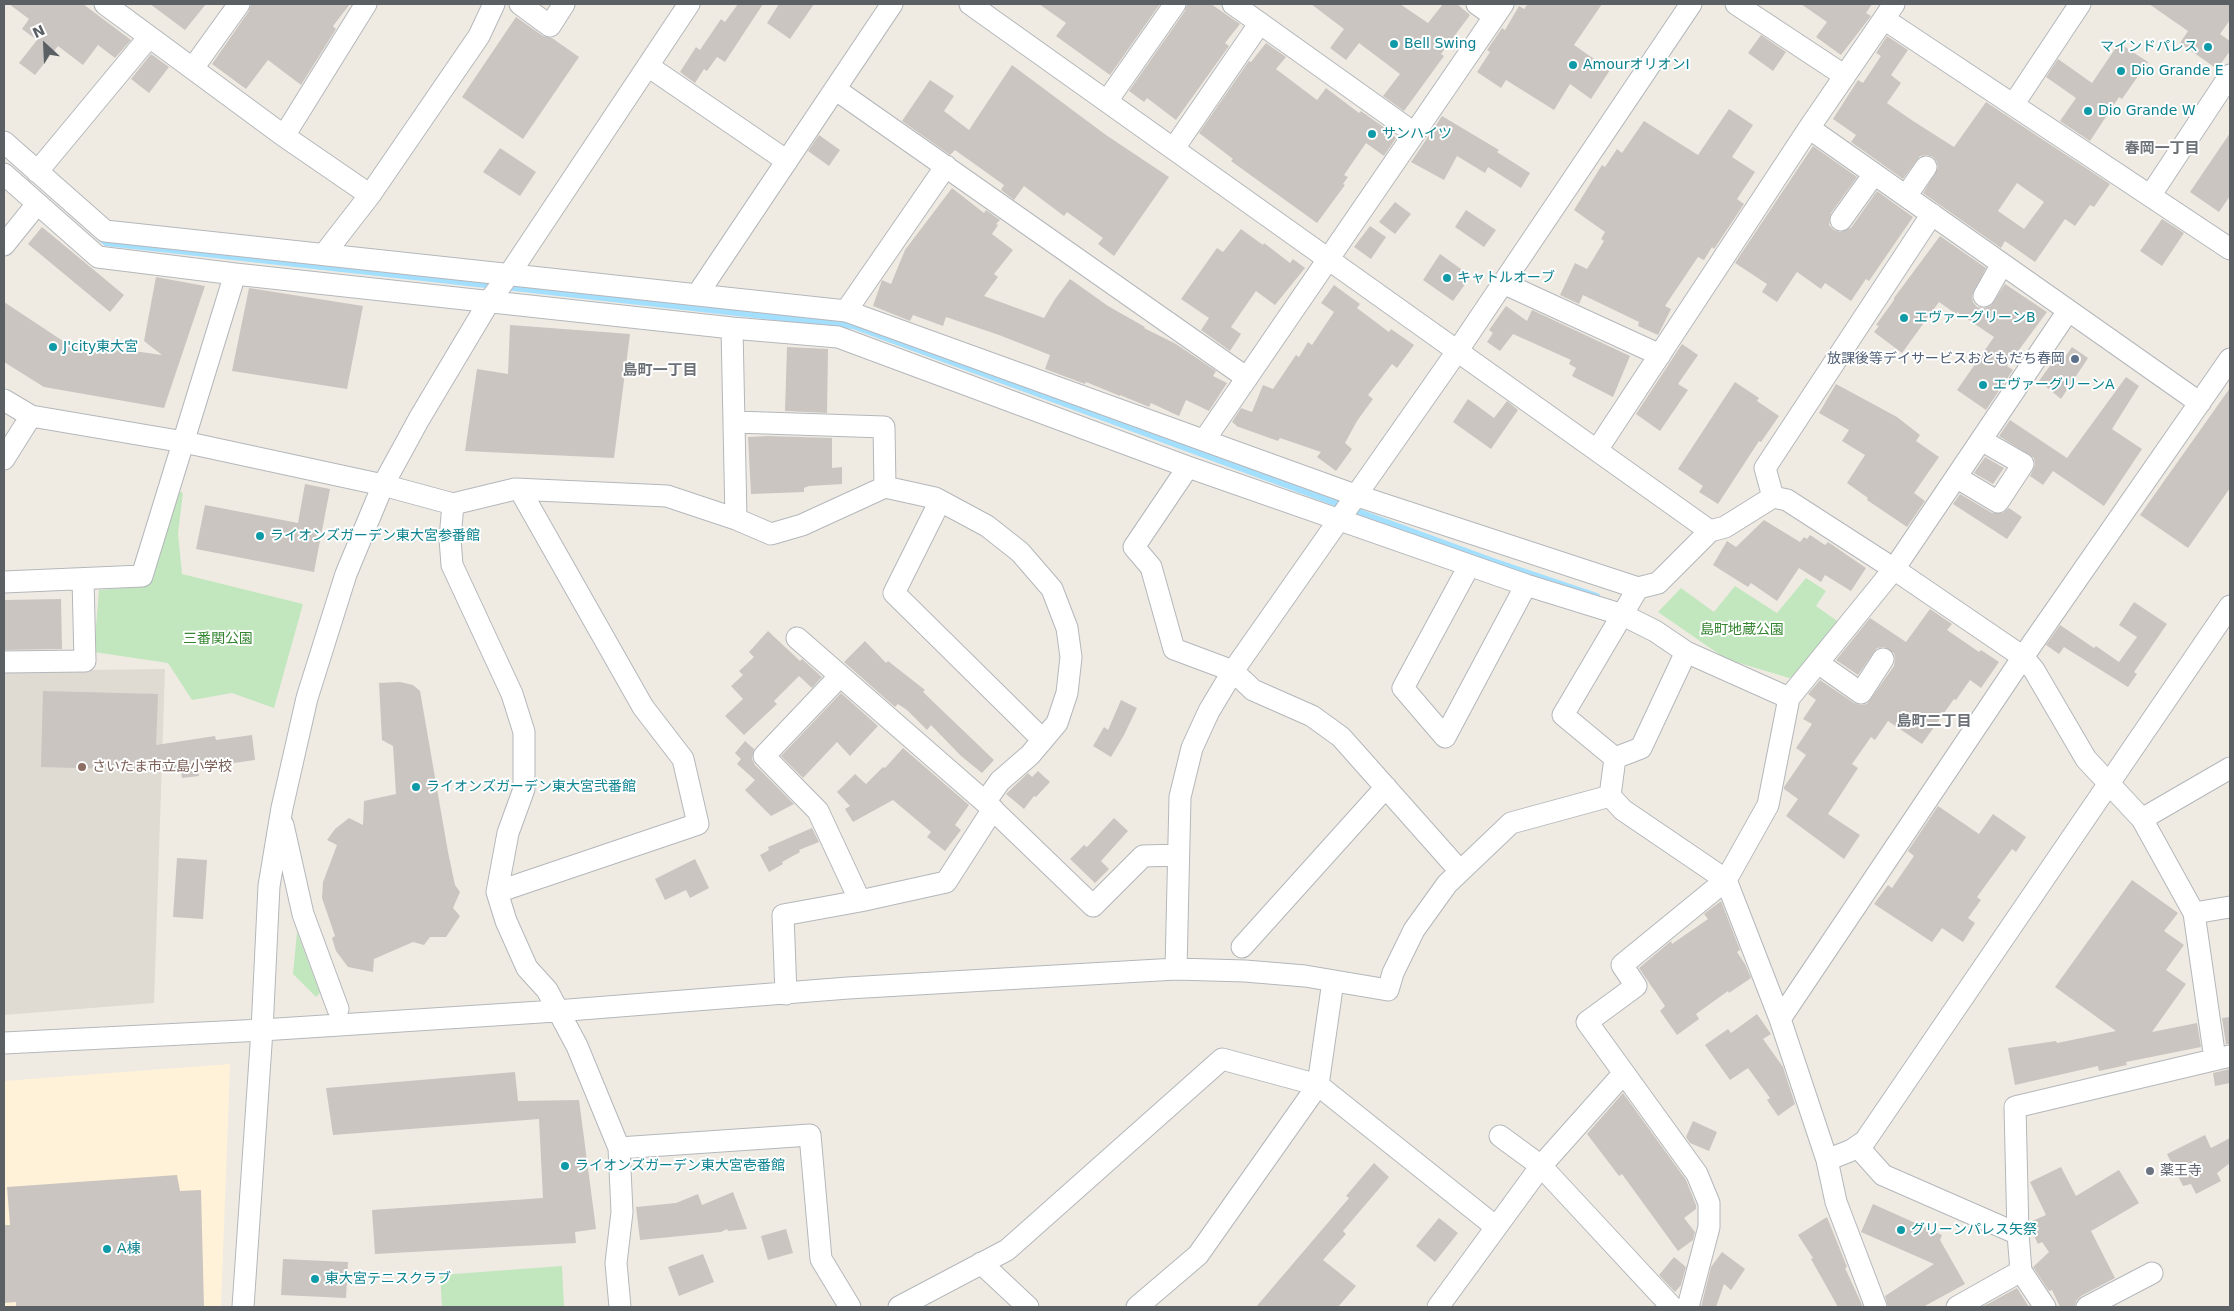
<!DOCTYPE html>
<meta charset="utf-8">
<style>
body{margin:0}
#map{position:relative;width:2234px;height:1311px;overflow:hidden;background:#efebe3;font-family:"DejaVu Sans",sans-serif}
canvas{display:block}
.frame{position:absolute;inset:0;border:5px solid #5b6065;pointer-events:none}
.north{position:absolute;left:20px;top:20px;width:50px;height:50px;-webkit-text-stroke:4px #fff;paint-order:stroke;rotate:335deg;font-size:14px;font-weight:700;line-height:20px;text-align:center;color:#5b6065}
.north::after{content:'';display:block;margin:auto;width:18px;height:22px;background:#5b6065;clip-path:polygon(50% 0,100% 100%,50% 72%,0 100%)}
</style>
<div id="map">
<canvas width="2234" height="1311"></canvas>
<div class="frame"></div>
<div class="north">N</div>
</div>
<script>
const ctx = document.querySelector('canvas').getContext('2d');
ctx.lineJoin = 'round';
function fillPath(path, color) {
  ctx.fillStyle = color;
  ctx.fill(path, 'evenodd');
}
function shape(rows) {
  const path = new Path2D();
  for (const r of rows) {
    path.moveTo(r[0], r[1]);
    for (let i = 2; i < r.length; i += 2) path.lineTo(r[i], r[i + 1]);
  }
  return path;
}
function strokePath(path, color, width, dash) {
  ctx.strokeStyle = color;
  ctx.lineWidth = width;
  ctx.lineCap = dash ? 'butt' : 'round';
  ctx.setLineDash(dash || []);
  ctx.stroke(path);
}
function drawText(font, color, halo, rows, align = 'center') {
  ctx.font = font + ' "DejaVu Sans","Noto Sans JP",sans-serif';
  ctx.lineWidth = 4;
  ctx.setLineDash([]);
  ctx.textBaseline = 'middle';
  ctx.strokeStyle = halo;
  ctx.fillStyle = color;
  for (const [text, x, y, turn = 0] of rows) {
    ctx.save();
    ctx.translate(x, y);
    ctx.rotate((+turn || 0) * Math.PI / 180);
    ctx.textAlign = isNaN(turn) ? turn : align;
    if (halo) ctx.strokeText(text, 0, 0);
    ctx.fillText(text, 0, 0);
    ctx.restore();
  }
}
const commercial = shape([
 [230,1064,221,1307,4,1307,4,1081]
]);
const education = shape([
 [165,669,154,1003,4,1015,4,671]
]);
const green = shape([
 [177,490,183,493,178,533,182,574,303,604,274,708,232,693,192,700,168,663,94,652,99,590,146,586],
 [1806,578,1826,591,1816,606,1840,623,1800,674,1789,678,1726,659,1658,612,1681,588,1714,612,1735,586,1777,613],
 [297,932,320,993,316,997,293,974],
 [562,1266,564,1307,442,1307,440,1275]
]);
const stream = shape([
 [99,237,106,243,495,286],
 [505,287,853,326,1493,561,1597,596]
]);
const building = shape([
 [9,4,83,4,131,40,115,58,98,45,83,65,58,46,35,75,19,63,37,40,22,29,29,19],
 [150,4,206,4,185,30],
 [251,4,350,4,333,26,336,29,301,85,268,60,246,89,212,64,249,11],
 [738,4,763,4,725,62,717,57,707,71,704,69,695,83,680,72,696,47,700,50,721,19,725,22],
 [779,4,814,4,790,39,767,23],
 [1039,4,1160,4,1110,75,1056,36,1066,23],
 [1187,4,1211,4,1240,24,1225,43,1229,46,1176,120,1147,98,1144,102,1129,91,1185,11],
 [1311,4,1400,4,1428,23,1443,4,1457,4,1470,15,1441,54,1444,56,1404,111,1383,96,1400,74,1359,43,1346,60,1330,48,1344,29],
 [1528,4,1602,4,1574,45,1610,70,1591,99,1570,84,1554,110,1506,80,1501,88,1477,72,1490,52,1487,50,1502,28,1505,30,1519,6,1524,9],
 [1801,4,1872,4,1866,13,1871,16,1841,55,1816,37,1827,22],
 [2149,4,2230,4,2230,20,2220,34,2230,41,2230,51,2217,69,2180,43,2188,31],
 [516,17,543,36,552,38,579,57,523,139,462,97],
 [1761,35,1786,52,1773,71,1748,53],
 [1887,36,1908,50,1891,75,1901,83,1887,103,1913,121,1954,147,1986,102,2110,184,2094,207,2090,205,2075,226,2065,219,2035,262,2005,241,2001,248,1923,193,1938,168,1937,162,1933,157,1927,155,1920,156,1903,179,1851,142,1856,135,1833,119,1858,80,1863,83,1881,56,1876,53],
 [2017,183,2044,202,2024,229,1998,211],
 [1266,43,1286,57,1276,69,1317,100,1326,88,1359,113,1361,111,1389,131,1396,138,1384,156,1366,143,1344,175,1348,177,1343,184,1345,185,1317,223,1231,161,1233,159,1199,133,1249,61,1251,62],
 [2119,43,2148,62,2122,99,2119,97,2090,141,2060,121,2076,98,2046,77,2058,59,2092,83],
 [151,54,169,67,149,93,131,79],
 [1012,65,1106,135,1169,177,1114,256,1098,244,1103,238,1067,212,1064,216,1024,186,1014,200,1001,190,1004,185,955,150,950,155,902,121,930,80,954,96,944,111,969,130],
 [1729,109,1753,125,1732,157,1755,172,1737,199,1744,204,1714,249,1712,247,1704,260,1698,257,1665,306,1671,309,1658,335,1638,326,1639,322,1583,295,1579,304,1560,295,1575,263,1587,269,1604,241,1601,239,1605,232,1574,210,1602,165,1605,167,1617,149,1622,153,1644,121,1698,155],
 [1442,116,1499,150,1497,152,1530,173,1521,188,1488,167,1485,173,1457,156,1444,180,1411,162],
 [2230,133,2230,196,2219,212,2190,192],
 [819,135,840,150,829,166,808,151],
 [1813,146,1857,177,1831,213,1829,225,1834,230,1840,232,1851,228,1877,191,1913,217,1869,281,1866,279,1851,301,1825,283,1821,289,1797,272,1777,302,1762,292,1767,284,1735,263],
 [500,148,536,172,520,196,483,172],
 [952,188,984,213,986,210,1000,220,996,224,998,225,992,234,1013,250,994,274,998,277,984,296,1044,318,1055,299,1070,279,1108,306,1145,327,1144,328,1176,344,1216,371,1213,376,1227,383,1209,411,1186,400,1179,416,1151,403,1149,407,1120,395,1120,396,1086,382,1085,384,1045,369,1050,355,999,335,946,317,943,326,913,315,910,321,873,306,882,280,891,284,905,250],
 [1395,202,1411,214,1395,234,1379,222],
 [1466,210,1496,230,1484,247,1455,227],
 [2162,219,2184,233,2162,266,2140,251],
 [1370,226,1386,237,1371,259,1354,247],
 [42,227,124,295,110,312,28,244],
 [1241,229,1263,245,1264,243,1290,263,1293,259,1305,268,1275,305,1256,291,1231,327,1241,334,1230,351,1201,330,1209,318,1181,299,1217,248,1223,252],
 [1940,236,1986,268,1972,296,1973,302,1977,307,1984,308,1991,306,2005,284,2047,312,2007,366,2013,370,1986,410,1957,390,1994,337,1957,312,1956,314,1939,302,1902,353,1874,332,1879,326,1876,325,1894,300,1894,298],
 [1440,254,1471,276,1453,301,1423,280],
 [156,277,205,286,164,408,44,387,4,362,4,302,63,341,162,355,144,341],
 [1334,285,1360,304,1357,308,1389,332,1391,329,1414,345,1397,368,1392,364,1368,395,1373,399,1357,421,1345,443,1352,449,1336,471,1317,457,1321,452,1280,438,1278,441,1236,426,1236,425,1232,422,1241,408,1252,412,1263,385,1273,389,1296,355,1299,357,1308,342,1312,345,1334,312,1321,303],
 [249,288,363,306,347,389,232,371],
 [1506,306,1527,321,1532,310,1630,356,1613,397,1572,376,1576,368,1569,364,1571,360,1513,334,1500,351,1487,342,1493,333,1489,330],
 [510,325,630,334,614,458,465,451,477,369,508,374],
 [1682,344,1698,355,1678,384,1688,390,1660,431,1636,414],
 [787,347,828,349,827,413,785,411],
 [2072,347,2088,358,2061,399,2039,381,2059,353,2065,357],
 [2126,377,2139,386,2112,429,2142,449,2104,506,2053,471,2043,485,2030,476,2035,465,2034,458,1999,436,2010,420,2067,458],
 [1735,382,1759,398,1757,401,1779,416,1761,442,1759,441,1718,504,1699,492,1703,486,1678,469],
 [1836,384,1897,417,1920,435,1916,441,1939,457,1914,493,1925,501,1907,527,1867,500,1868,498,1847,483,1865,455,1842,441,1849,430,1819,413],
 [2230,388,2230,488,2188,548,2140,515],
 [1468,399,1494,418,1507,401,1518,410,1491,449,1453,422],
 [768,436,832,438,832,468,842,467,842,484,809,486,804,488,804,492,751,494,748,437],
 [1985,457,2004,468,1993,484,1974,473],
 [305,484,330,489,314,572,196,549,205,505,298,523],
 [1960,494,1992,513,2003,513,2009,508,2022,517,2007,539,1953,504],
 [1764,520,1800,542,1804,537,1807,539,1810,535,1825,545,1828,542,1866,568,1851,591,1825,575,1821,582,1799,568,1777,601,1751,583,1748,587,1713,565,1727,541,1736,547],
 [61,599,62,649,4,650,4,600],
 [2134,602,2167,624,2134,672,2137,674,2128,687,2064,647,2059,654,2046,645,2060,625,2094,648,2096,646,2119,662,2137,637,2119,625],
 [1930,609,1952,624,1947,630,1979,652,1981,650,1999,662,1981,688,1970,680,1956,700,1954,699,1922,744,1888,721,1875,740,1871,737,1852,764,1858,768,1828,814,1860,835,1844,859,1786,816,1798,799,1784,789,1784,787,1806,755,1796,748,1812,724,1803,719,1816,700,1808,694,1820,680,1854,703,1861,705,1867,704,1894,666,1895,659,1894,653,1884,647,1877,648,1858,675,1836,660,1870,618,1906,642],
 [768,631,800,661,802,659,822,677,812,688,799,676,774,701,777,704,744,735,725,716,743,699,731,686,743,675,739,671,754,657,749,652],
 [865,641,886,663,888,661,925,690,923,692,994,760,982,773,961,756,931,725,927,730,907,710,898,704,895,707,844,662],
 [400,682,413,685,420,691,448,852,455,885,460,892,453,908,460,916,446,937,430,937,424,945,413,942,374,959,373,972,348,967,336,951,332,938,335,936,322,898,323,882,337,845,327,840,335,829,349,818,363,825,364,801,396,794,393,746,382,740,379,683],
 [43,691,158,694,156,745,215,736,216,740,252,735,255,760,198,768,199,776,182,778,181,771,41,767],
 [841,693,878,726,850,756,837,742,803,778,781,756],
 [1121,700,1137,708,1124,735,1111,757,1093,746,1104,727,1108,730],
 [745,741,754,749,752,759,755,765,794,804,771,816,745,790,755,780,737,764,741,759,735,753],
 [903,748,969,805,955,825,961,830,945,851,927,837,931,832,893,800,853,822,845,809,850,806,837,792,855,774,866,784,883,767,885,768],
 [1038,771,1050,782,1036,797,1034,796,1024,809,1006,794,1028,773,1032,777],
 [1938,806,1979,834,1993,814,2026,837,2016,852,2012,849,1977,897,1981,900,1968,918,1975,923,1963,942,1942,928,1932,942,1874,904,1888,885,1892,888,1914,856,1908,851],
 [1114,818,1128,831,1101,861,1109,869,1095,883,1070,859,1084,845,1087,847],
 [812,828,819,842,799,850,800,852,782,862,783,864,769,872,760,855,769,850,768,847],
 [177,858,207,860,203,919,173,917],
 [695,859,709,888,690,898,686,890,665,900,655,879],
 [2132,880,2178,913,2164,931,2184,945,2166,970,2186,984,2152,1032,2197,1023,2201,1047,2126,1062,2127,1065,2099,1071,2098,1066,2015,1085,2008,1048,2056,1041,2057,1043,2116,1031,2055,987],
 [1721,901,1740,950,1737,952,1745,964,1751,978,1729,993,1728,991,1696,1014,1699,1019,1677,1035,1660,1011,1665,1006,1639,968,1671,941,1672,944,1708,919,1704,914],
 [1757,1014,1771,1034,1763,1039,1783,1067,1795,1104,1778,1116,1767,1100,1770,1098,1748,1068,1730,1080,1705,1045,1728,1029,1731,1033],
 [2230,1017,2230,1044,2226,1044,2222,1018],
 [2230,1069,2230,1083,2215,1086,2213,1073],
 [515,1072,518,1101,579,1100,596,1229,575,1232,576,1243,375,1254,372,1210,543,1198,539,1119,333,1135,326,1088],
 [1623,1093,1686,1180,1696,1205,1696,1209,1684,1218,1695,1232,1693,1240,1678,1251,1622,1174,1619,1176,1587,1134],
 [1693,1121,1717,1132,1709,1151,1690,1143,1686,1137],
 [2205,1135,2211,1148,2230,1138,2230,1163,2217,1173,2221,1181,2196,1194,2191,1184,2183,1186,2167,1154],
 [1374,1163,1389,1177,1343,1231,1346,1234,1323,1260,1356,1286,1338,1307,1256,1307,1349,1198,1346,1196],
 [2061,1167,2076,1196,2119,1170,2139,1203,2091,1231,2115,1278,2081,1296,2076,1301,2075,1307,2060,1307,2052,1290,2049,1291,2033,1267,2049,1252,2042,1242,2038,1244,2030,1228,2030,1222,2046,1215,2030,1182],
 [177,1175,180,1191,201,1190,204,1307,16,1307,16,1302,4,1303,4,1225,10,1225,7,1187],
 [733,1192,747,1229,728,1231,727,1229,721,1232,640,1240,636,1207,676,1203,698,1194,702,1205],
 [1873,1204,1942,1235,1940,1240,1965,1284,1923,1307,1888,1307,1885,1296,1934,1264,1861,1232],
 [1827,1217,1847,1267,1845,1268,1863,1307,1838,1307,1811,1259,1813,1258,1798,1235],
 [1439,1218,1458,1233,1435,1262,1416,1246],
 [786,1229,793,1253,768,1260,761,1236],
 [1722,1252,1745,1269,1731,1290,1724,1284,1716,1307,1701,1307,1711,1267],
 [703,1254,714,1282,679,1296,668,1267],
 [1674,1257,1686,1267,1681,1285,1675,1292,1659,1275],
 [283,1259,348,1262,346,1298,281,1295],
 [2017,1288,2029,1307,1982,1307,1984,1306]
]);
const minor = shape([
 [105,4,284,136,370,195],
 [520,4,550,26,564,4],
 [970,4,1710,531],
 [1233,4,1414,133],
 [1477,4,1494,16],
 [1736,4,1845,76],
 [1884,19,2230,249],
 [648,66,787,161],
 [193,68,239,4],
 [835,89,1247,378],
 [1107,101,1175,4],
 [2013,105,2080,4],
 [1809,128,2200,403],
 [284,136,366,4],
 [4,142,105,231,846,311,1355,495,1638,588],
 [1174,148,1260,23],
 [37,172,149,37],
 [4,174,98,257,235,274,732,328,838,337,1188,467,1526,585,1623,615,1655,631,1686,652,1789,698],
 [1906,196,1926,167],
 [2150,196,2230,75],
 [1841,220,1874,174],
 [4,245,37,204],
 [325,253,370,195,479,36,494,4],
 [1503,283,1660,355],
 [697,295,892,4],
 [1984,296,2002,264],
 [846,311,946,166],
 [732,328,736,519],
 [4,400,31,416,184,442,383,485,453,504,515,489,667,496,736,519,771,534,802,525,885,487,935,498,987,526,1020,552,1052,589,1067,628,1071,657,1067,693,1057,723,1030,755,1000,781,985,802],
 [735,422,884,427,885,487],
 [1205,439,1503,4],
 [1597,450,1809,128,1894,4],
 [4,459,31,416],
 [1188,467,1134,547,1151,567,1174,649,1233,671,1253,690,1312,716,1341,737,1460,871],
 [1956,477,1998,502,2023,464,1981,440],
 [1773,497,1765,468,1932,214],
 [940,501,894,593,1043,740],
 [453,504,450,539,452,565,512,694,524,732,524,789,508,833,497,892,506,921,527,968,547,990,577,1046,619,1148,622,1212,616,1263,620,1307],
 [1469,566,1403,688,1445,737,1526,585],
 [4,582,142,576,235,274],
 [797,638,985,802,1093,906,1143,856,1178,855],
 [4,662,85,661,83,579],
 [1818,663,1861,693,1883,659],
 [840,676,764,756,818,811,860,901],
 [1615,758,1641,748,1686,652],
 [1610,796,1615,758,1563,715,1638,588,1658,583,1710,531,1725,527,1773,497,1787,500,1894,569,2023,657,2034,670,2086,759,2142,819,2230,768],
 [2142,819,2194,913,2215,1059],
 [283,825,303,914,338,1009],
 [497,892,698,824,683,759,643,707,520,490],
 [2194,913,2230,907],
 [1242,947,1386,787],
 [1176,969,1180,797,1192,748,1209,711,1233,671,1458,350,1691,4],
 [786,994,783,915,860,901,946,882,993,809],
 [1780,1019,2023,657,2230,359],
 [4,1043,262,1030,556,1011,848,988,1176,969,1245,971,1305,976,1388,990,1393,973,1414,930,1447,884,1511,823,1610,796,1623,810,1726,880,1780,1019,1827,1160,1836,1202,1876,1307],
 [1500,1136,1541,1166,1672,1307],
 [1858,1147,1883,1175,2018,1234],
 [619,1148,810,1135,821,1259,850,1307],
 [1827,1160,1852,1150,1865,1141,2230,606],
 [981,1263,1028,1307],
 [243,1307,262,1030,269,886,282,808,307,698,346,574,383,485,419,419,490,300,510,273,689,4],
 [899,1307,1007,1250,1222,1059,1318,1085,1496,1227],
 [1137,1307,1198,1255,1318,1085,1333,981],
 [1438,1307,1541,1166,1623,1074],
 [1688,1307,1709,1227,1709,1203,1697,1174,1587,1022,1636,986,1622,965,1726,880,1768,805,1789,698,1894,569,2068,311],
 [1957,1307,2021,1271],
 [2045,1307,2021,1271,2018,1234,2015,1107,2230,1056],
 [2087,1307,2152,1273]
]);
const markers = [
 [1394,44,5,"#0f9aa8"],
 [2208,47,5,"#0f9aa8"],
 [1573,65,5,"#0f9aa8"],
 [2121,71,5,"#0f9aa8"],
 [2088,111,5,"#0f9aa8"],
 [1372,134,5,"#0f9aa8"],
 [1447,278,5,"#0f9aa8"],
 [1904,318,5,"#0f9aa8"],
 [53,347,5,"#0f9aa8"],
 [2075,359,5,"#5c6f8a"],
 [1983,385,5,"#0f9aa8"],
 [260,536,5,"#0f9aa8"],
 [82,767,5,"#8d6e63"],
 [416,787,5,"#0f9aa8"],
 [565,1166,5,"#0f9aa8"],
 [2150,1171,5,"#6b7280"],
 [1901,1230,5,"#0f9aa8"],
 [107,1249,5,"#0f9aa8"],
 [315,1279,5,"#0f9aa8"]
];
const cultureNames = [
 ["Bell Swing",1404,44],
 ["マインドパレス",2198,47,"right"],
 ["AmourオリオンⅠ",1583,65],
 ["Dio Grande E",2131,71],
 ["Dio Grande W",2098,111],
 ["サンハイツ",1382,134],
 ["キャトルオーブ",1457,278],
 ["エヴァーグリーンB",1914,318],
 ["J'city東大宮",63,347],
 ["エヴァーグリーンA",1993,385],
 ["ライオンズガーデン東大宮参番館",270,536],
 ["ライオンズガーデン東大宮弐番館",426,787],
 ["ライオンズガーデン東大宮壱番館",575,1166],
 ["グリーンパレス矢祭",1911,1230],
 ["A棟",117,1249],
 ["東大宮テニスクラブ",325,1279]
];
const serviceNames = [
 ["放課後等デイサービスおともだち春岡",2065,359]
];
const parkNames = [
 ["島町地蔵公園",1742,630],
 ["三番関公園",218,639]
];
const educationNames = [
 ["さいたま市立島小学校",92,767]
];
const worshipNames = [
 ["薬王寺",2160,1171]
];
const neighbourhoodNames = [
 ["春岡一丁目",2162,149],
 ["島町一丁目",660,371],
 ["島町二丁目",1934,722]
];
fillPath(commercial, '#fff2d8');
fillPath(education, '#dfdad2');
fillPath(green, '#c2e7be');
strokePath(stream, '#a3dfff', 6);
fillPath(building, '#cac5c0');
strokePath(minor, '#b4b7bb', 23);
strokePath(minor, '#fff', 21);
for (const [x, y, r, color] of markers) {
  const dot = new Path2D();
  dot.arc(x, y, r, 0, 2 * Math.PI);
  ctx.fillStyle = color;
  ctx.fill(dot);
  strokePath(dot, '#fff', 2);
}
drawText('14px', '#0d838f', '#fff', cultureNames, 'left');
drawText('14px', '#4e5e75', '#fff', serviceNames, 'right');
drawText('14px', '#358631', '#fff', parkNames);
drawText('14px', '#785e54', '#fff', educationNames, 'left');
drawText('14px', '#5b616d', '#fff', worshipNames, 'left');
drawText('bold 15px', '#6c7277', '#fff', neighbourhoodNames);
</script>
